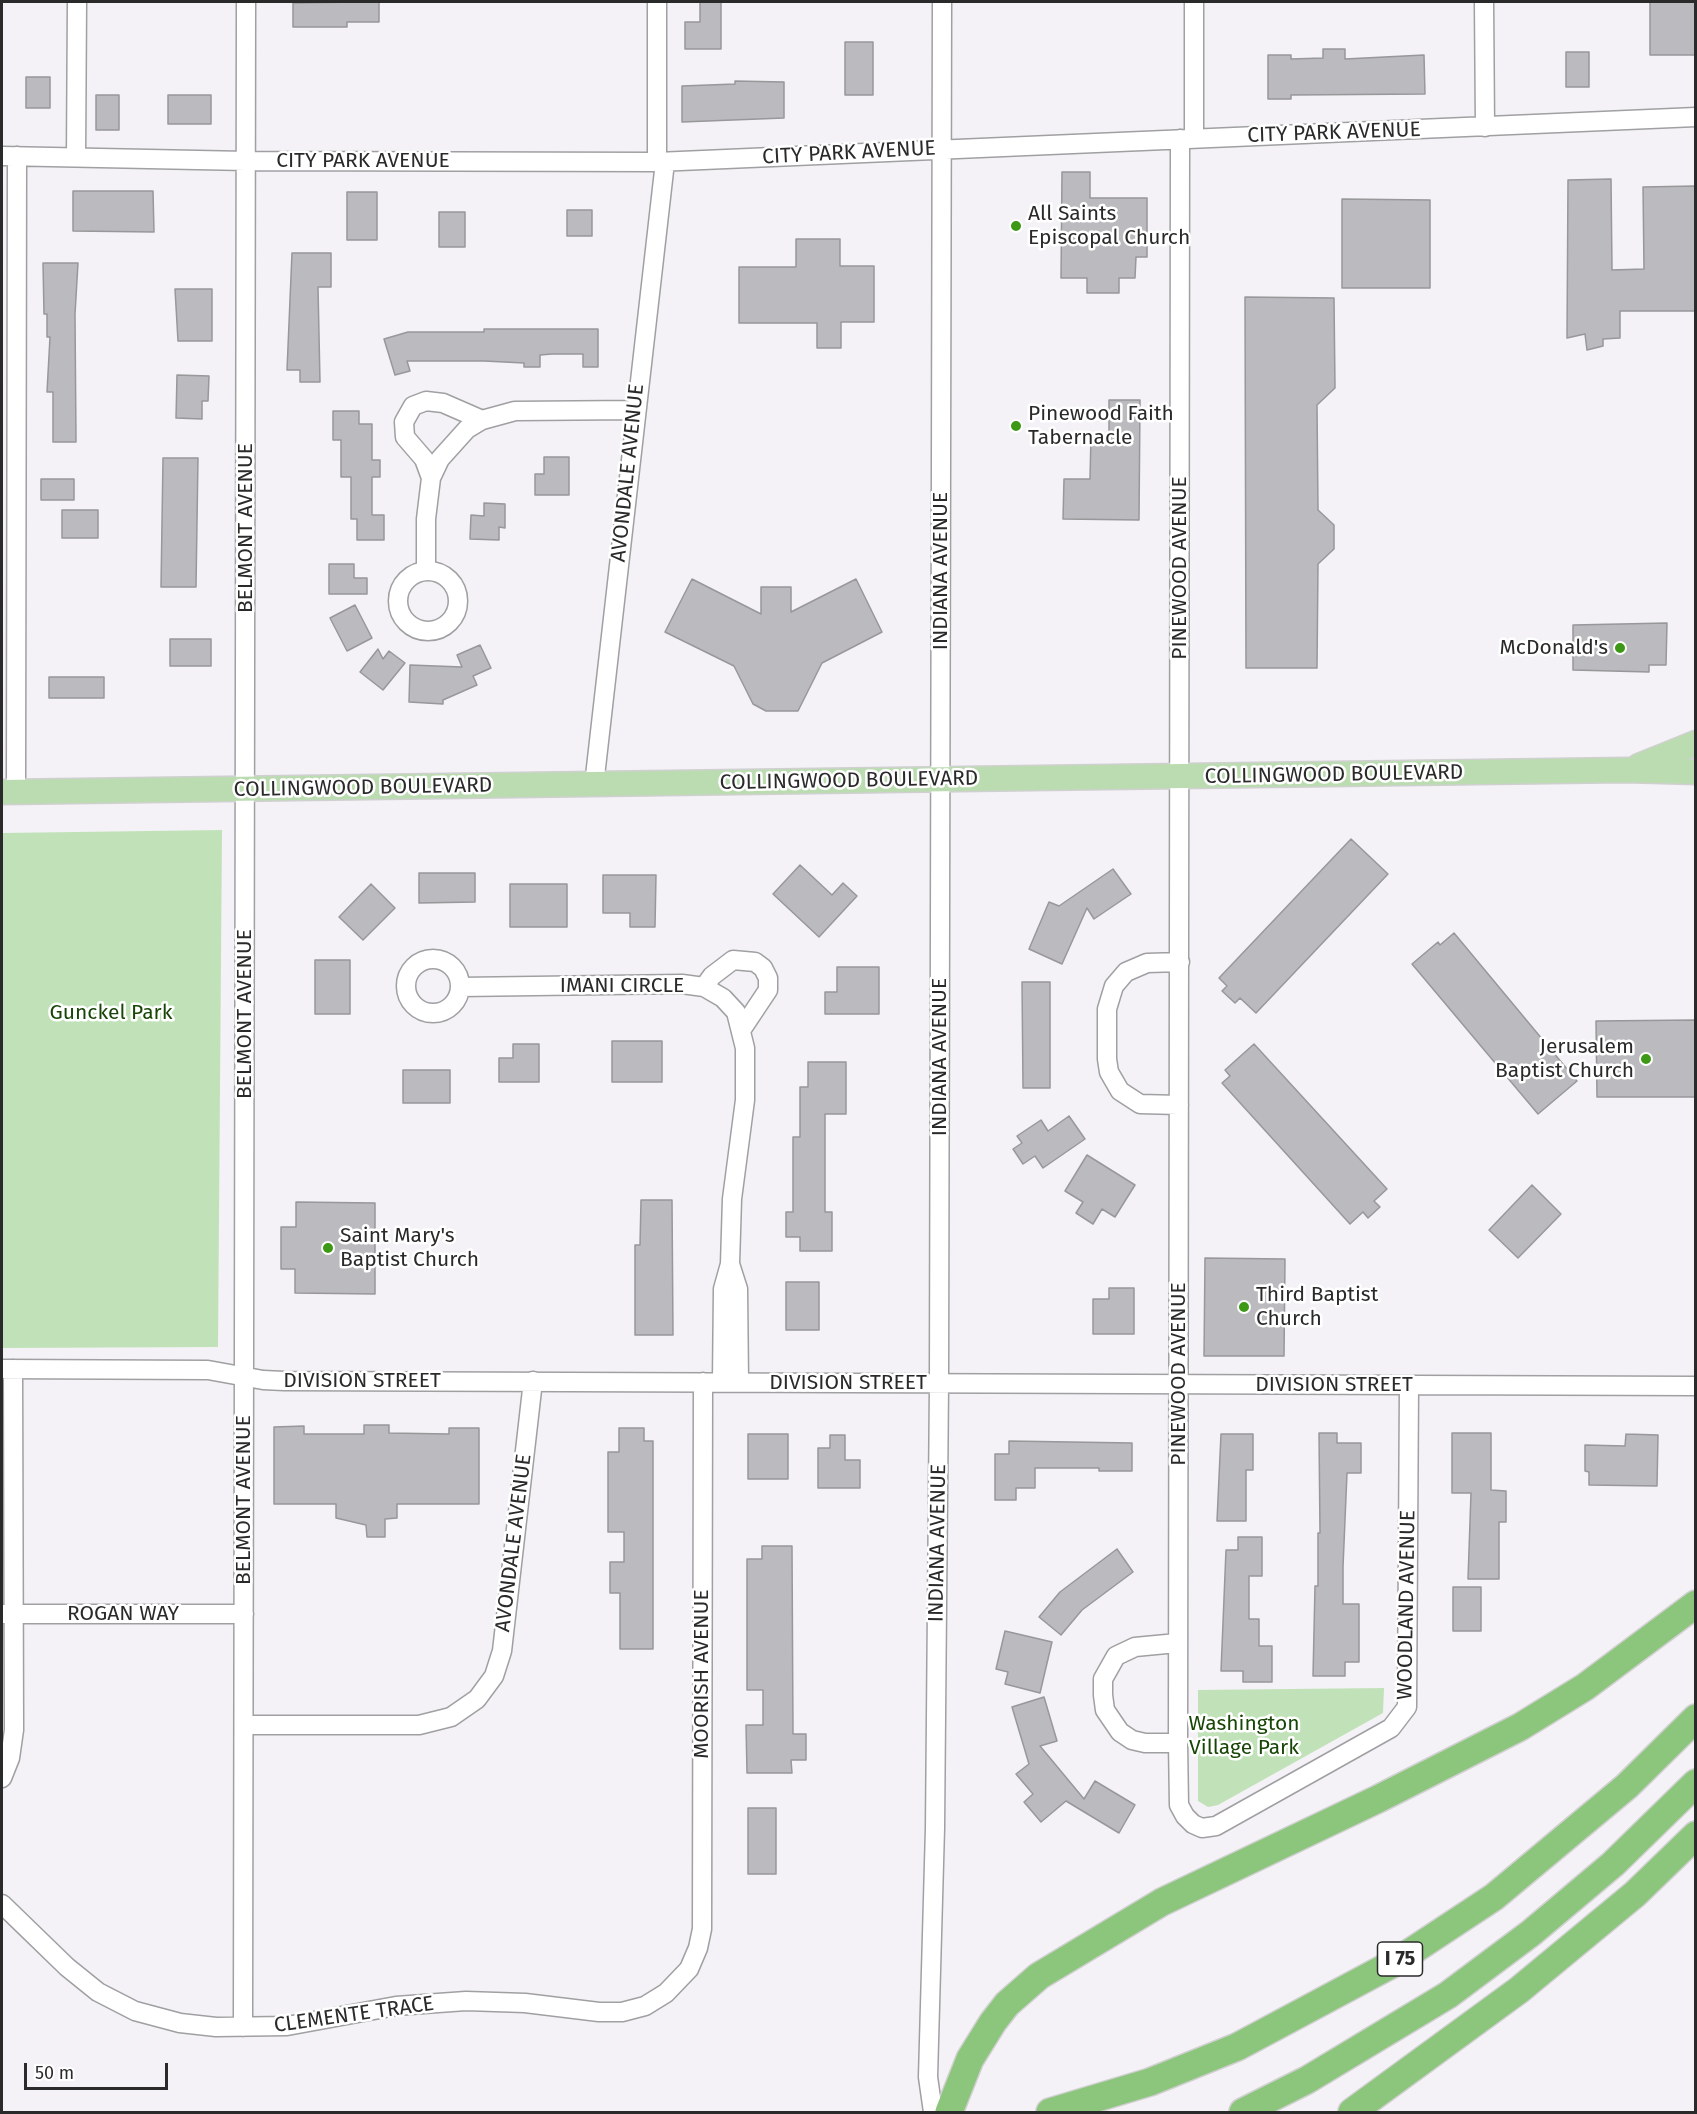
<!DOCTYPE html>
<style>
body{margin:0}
#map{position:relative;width:1697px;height:2114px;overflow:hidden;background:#f4f2f6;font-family:"Fira Sans",sans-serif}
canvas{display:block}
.frame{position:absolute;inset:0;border:3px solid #2a2a2b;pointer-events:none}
.scale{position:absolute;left:24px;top:2063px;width:144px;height:27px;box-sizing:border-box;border:3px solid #2a2a2b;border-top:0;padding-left:8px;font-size:18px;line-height:21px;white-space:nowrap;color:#2a2a2b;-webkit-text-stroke:4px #fff;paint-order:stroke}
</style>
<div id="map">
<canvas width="1697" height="2114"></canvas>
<div class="frame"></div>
<div class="scale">50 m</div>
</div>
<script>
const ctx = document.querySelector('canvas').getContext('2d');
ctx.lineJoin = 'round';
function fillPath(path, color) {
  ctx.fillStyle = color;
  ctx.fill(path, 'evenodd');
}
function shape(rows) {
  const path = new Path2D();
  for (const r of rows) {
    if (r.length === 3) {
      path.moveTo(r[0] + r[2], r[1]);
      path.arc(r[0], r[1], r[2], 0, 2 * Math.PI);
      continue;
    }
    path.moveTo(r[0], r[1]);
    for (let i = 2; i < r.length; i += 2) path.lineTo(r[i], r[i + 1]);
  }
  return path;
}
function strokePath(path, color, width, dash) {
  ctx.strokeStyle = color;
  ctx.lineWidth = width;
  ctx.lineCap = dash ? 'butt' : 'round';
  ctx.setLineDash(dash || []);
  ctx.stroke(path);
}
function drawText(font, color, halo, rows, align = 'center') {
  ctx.font = font + ' "Fira Sans",sans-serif';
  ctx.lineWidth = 5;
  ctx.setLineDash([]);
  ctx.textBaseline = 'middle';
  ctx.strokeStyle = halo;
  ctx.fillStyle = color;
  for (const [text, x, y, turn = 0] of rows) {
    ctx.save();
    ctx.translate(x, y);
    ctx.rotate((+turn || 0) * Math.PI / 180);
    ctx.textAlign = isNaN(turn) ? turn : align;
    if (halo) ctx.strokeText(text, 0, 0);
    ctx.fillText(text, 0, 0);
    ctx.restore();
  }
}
const green = shape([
 [222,830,218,1347,2,1348,2,833],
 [1384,1688,1383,1713,1218,1805,1208,1807,1198,1801,1198,1690]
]);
const building = shape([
 [359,2,379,2,379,22,347,22,347,27,293,27,293,3,359,2],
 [700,2,721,2,721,49,685,49,685,22,700,22,700,2],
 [1650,2,1695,2,1695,55,1650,55,1650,2],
 [845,42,873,42,873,95,845,95,845,42],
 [1323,49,1345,49,1345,59,1424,55,1425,94,1291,95,1291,99,1268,99,1268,55,1291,55,1291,59,1323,58,1323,49],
 [1566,52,1589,52,1589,87,1566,87,1566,52],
 [26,77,50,77,50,108,26,108,26,77],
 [735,81,784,82,784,118,682,122,682,86,735,84,735,81],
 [96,95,119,95,119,130,96,130,96,95],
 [168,95,211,95,211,124,168,124,168,95],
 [1062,172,1090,172,1090,198,1147,198,1147,257,1136,257,1135,278,1119,278,1119,293,1087,293,1087,278,1061,278,1062,172],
 [1611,179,1612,270,1644,269,1643,187,1695,186,1695,311,1620,311,1620,338,1603,339,1603,346,1587,350,1585,334,1567,338,1568,180,1611,179],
 [73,191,153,191,154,232,73,231,73,191],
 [347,192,377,192,377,240,347,240,347,192],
 [1342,199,1430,200,1430,288,1342,288,1342,199],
 [567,210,592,210,592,236,567,236,567,210],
 [439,212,465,212,465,247,439,247,439,212],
 [796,239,840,239,840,266,874,266,874,322,841,322,841,348,817,348,817,323,739,323,739,267,796,267,796,239],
 [292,253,331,253,331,287,318,287,320,382,300,382,300,370,287,370,292,253],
 [43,263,78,263,75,314,76,442,53,442,53,392,47,392,50,337,47,337,47,314,44,314,43,263],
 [175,289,212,289,212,341,178,341,175,289],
 [1245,297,1334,298,1335,388,1317,405,1318,510,1334,525,1334,549,1318,564,1317,668,1246,668,1245,297],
 [484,329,598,329,598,367,583,367,583,354,552,354,540,355,540,367,524,367,524,363,484,361,407,361,410,371,395,375,384,339,408,332,484,332,484,329],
 [177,375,209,376,208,401,202,401,202,419,176,418,177,375],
 [1109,400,1140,400,1139,520,1063,519,1064,479,1090,479,1091,436,1109,436,1109,400],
 [333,411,359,411,359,424,372,424,372,460,380,460,380,477,372,477,372,515,384,515,384,540,357,540,357,519,351,519,351,477,341,477,341,440,333,440,333,411],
 [544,457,569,457,569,495,535,495,535,474,544,474,544,457],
 [163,458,198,458,196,587,161,587,163,458],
 [41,479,74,479,74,500,41,500,41,479],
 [484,503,505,504,505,528,499,527,499,540,470,539,471,515,484,516,484,503],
 [62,510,98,510,98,538,62,538,62,510],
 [329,564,354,564,354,578,367,578,367,594,329,594,329,564],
 [692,579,761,614,761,587,791,587,791,612,856,579,882,632,822,663,798,711,766,711,753,704,734,666,665,632,692,579],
 [355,605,372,638,347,651,330,618,355,605],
 [1667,623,1666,665,1649,665,1649,672,1573,670,1573,625,1667,623],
 [170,639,211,639,211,666,170,666,170,639],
 [480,645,491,668,473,676,477,685,443,700,443,704,409,702,410,665,462,667,457,655,480,645],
 [378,649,383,659,389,651,405,663,383,690,360,672,378,649],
 [49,677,104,677,104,698,49,698,49,677],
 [1351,839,1388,874,1256,1013,1240,998,1235,1003,1222,991,1227,986,1219,978,1351,839],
 [800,865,832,895,843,883,857,896,819,937,773,894,800,865],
 [1113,869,1131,894,1094,919,1087,908,1062,964,1029,949,1049,902,1059,906,1113,869],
 [419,873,475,873,475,902,419,903,419,873],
 [603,875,656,875,655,927,630,927,630,913,603,913,603,875],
 [371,884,395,908,363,940,339,917,371,884],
 [510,884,567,884,567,927,510,927,510,884],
 [1454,933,1577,1081,1538,1114,1412,964,1438,942,1440,945,1454,933],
 [315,960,350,960,350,1014,315,1014,315,960],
 [837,967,879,967,879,1014,825,1014,825,992,837,992,837,967],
 [1022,982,1050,982,1050,1088,1023,1088,1022,982],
 [1695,1020,1695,1097,1597,1097,1596,1021,1695,1020],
 [612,1041,662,1041,662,1082,612,1082,612,1041],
 [513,1044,539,1044,539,1082,499,1082,499,1058,513,1058,513,1044],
 [1254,1044,1387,1189,1374,1201,1380,1207,1368,1218,1363,1212,1350,1224,1222,1083,1230,1076,1225,1070,1254,1044],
 [808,1062,846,1062,846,1114,825,1114,825,1212,832,1212,832,1251,800,1251,800,1237,786,1237,786,1212,793,1212,793,1137,800,1137,800,1087,808,1087,808,1062],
 [403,1070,450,1070,450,1103,403,1103,403,1070],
 [1069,1116,1085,1139,1043,1168,1035,1156,1023,1164,1013,1149,1022,1143,1017,1136,1041,1120,1048,1131,1069,1116],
 [1087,1155,1135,1185,1115,1217,1102,1209,1093,1224,1076,1213,1083,1202,1065,1191,1087,1155],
 [1532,1185,1561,1214,1518,1258,1489,1230,1532,1185],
 [641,1200,672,1200,673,1335,635,1335,635,1245,640,1245,641,1200],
 [296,1202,375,1203,375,1294,295,1293,295,1269,281,1269,281,1227,296,1227,296,1202],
 [1205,1258,1285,1259,1284,1356,1204,1356,1205,1258],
 [786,1282,819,1282,819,1330,786,1330,786,1282],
 [1109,1288,1134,1288,1134,1334,1093,1334,1093,1299,1109,1299,1109,1288],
 [364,1425,389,1425,389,1433,449,1434,449,1428,479,1428,479,1504,397,1504,397,1518,385,1519,385,1537,367,1537,366,1525,336,1518,336,1504,274,1504,274,1427,304,1426,304,1434,364,1434,364,1425],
 [619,1428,644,1428,644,1441,653,1441,653,1649,620,1649,620,1593,610,1593,610,1562,624,1562,624,1532,608,1532,608,1452,619,1452,619,1428],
 [1319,1433,1337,1433,1337,1443,1361,1443,1361,1473,1347,1473,1343,1567,1343,1604,1359,1604,1359,1662,1345,1662,1345,1676,1313,1676,1315,1586,1318,1586,1318,1533,1320,1533,1319,1433],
 [1452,1433,1491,1433,1491,1490,1506,1491,1506,1522,1499,1522,1499,1579,1468,1579,1471,1493,1452,1493,1452,1433],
 [748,1434,788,1434,788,1479,748,1479,748,1434],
 [1221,1434,1253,1434,1253,1470,1246,1470,1246,1521,1217,1521,1221,1434],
 [1626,1434,1658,1435,1657,1486,1589,1485,1589,1472,1585,1471,1585,1445,1625,1446,1626,1434],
 [830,1435,845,1435,845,1460,860,1460,860,1488,818,1488,818,1448,830,1448,830,1435],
 [1009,1441,1132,1443,1132,1471,1099,1471,1099,1468,1035,1468,1035,1488,1016,1488,1016,1500,995,1500,995,1454,1009,1454,1009,1441],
 [1238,1537,1262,1537,1262,1576,1249,1576,1249,1619,1259,1619,1259,1646,1272,1646,1272,1682,1243,1682,1243,1671,1221,1671,1226,1550,1238,1550,1238,1537],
 [762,1546,792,1546,793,1734,806,1734,806,1760,791,1760,792,1773,747,1773,746,1725,763,1725,763,1690,747,1690,747,1559,762,1559,762,1546],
 [1117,1549,1133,1572,1082,1610,1061,1635,1039,1617,1060,1592,1117,1549],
 [1453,1587,1481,1587,1481,1631,1453,1631,1453,1587],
 [1005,1631,1052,1642,1040,1693,1005,1684,1008,1672,996,1669,1005,1631],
 [1044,1697,1057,1741,1040,1746,1084,1799,1095,1781,1135,1805,1119,1833,1066,1801,1041,1822,1024,1802,1033,1794,1016,1774,1029,1764,1012,1707,1044,1697],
 [748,1808,776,1808,776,1874,748,1874,748,1808]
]);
const minor = shape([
 [657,2,657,162],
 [1194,2,1194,138],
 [1484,2,1485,127],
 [1180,139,1178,1743,1179,1805,1185,1816,1193,1824,1202,1828,1216,1826,1391,1728,1407,1707,1409,1385],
 [2,156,246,161,657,162,1696,117],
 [76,157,77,2],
 [431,478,424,459,405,437,404,422,413,406,426,401,443,403,482,420],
 [426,571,426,519,431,478,440,459,467,429,482,420,515,411,635,410],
 [428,601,30],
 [594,785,665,162],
 [16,792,17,156],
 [433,986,27],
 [460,987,682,984,704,987,723,998,736,1012,745,1048,745,1100,732,1199,730,1264,723,1289,722,1382],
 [704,987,712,976,733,960,755,962,763,968,768,978,768,990,742,1029],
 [1179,1105,1140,1104,1120,1091,1109,1072,1107,1059,1107,1009,1114,986,1126,972,1147,963,1180,962],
 [730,1264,738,1289,739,1382],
 [2,1369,208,1370,263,1380,284,1381,1696,1386],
 [2,1614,244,1614],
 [1177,1643,1135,1647,1116,1656,1103,1679,1103,1695,1105,1710,1120,1732,1132,1740,1145,1743,1178,1743],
 [244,1725,419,1725,451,1717,477,1699,494,1676,502,1651,533,1381],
 [2,1778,10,1758,14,1730,13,1369],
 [2,1904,67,1967,98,1992,135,2011,180,2023,216,2027,287,2026,396,2006,466,2001,525,2003,599,2012,622,2012,645,2006,666,1993,689,1969,698,1948,702,1929,703,1382],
 [243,2027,246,2],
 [933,2112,928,2077,935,1828,939,1384,942,2]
]);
const major = shape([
 [1639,766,1696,743],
 [2,792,1626,770,1696,772]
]);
const highway = shape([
 [949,2112,970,2059,993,2022,1007,2004,1039,1976,1162,1902,1378,1799,1520,1727,1585,1687,1696,1604],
 [1050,2112,1150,2082,1237,2047,1394,1963,1494,1897,1627,1786,1696,1718],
 [1243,2112,1307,2080,1448,1995,1531,1933,1613,1864,1696,1783],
 [1352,2112,1519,1990,1635,1894,1696,1835]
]);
const markers = [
 [1016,226,6,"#3c9815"],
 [1016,426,6,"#3c9815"],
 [1620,648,6,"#3c9815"],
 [1646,1059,6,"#3c9815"],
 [328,1248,6,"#3c9815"],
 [1244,1307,6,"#3c9815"]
];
const shields = [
 [1400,1959,45]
];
const shieldNames = [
 ["I 75",1400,1959]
];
const streetNames = [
 ["CITY PARK AVENUE",1334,133,-2],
 ["CITY PARK AVENUE",849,153,-3],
 ["CITY PARK AVENUE",363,161],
 ["AVONDALE AVENUE",628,473,-84],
 ["BELMONT AVENUE",246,528,-90],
 ["PINEWOOD AVENUE",1180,568,-90],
 ["INDIANA AVENUE",941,571,-90],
 ["COLLINGWOOD BOULEVARD",1334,775,-1],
 ["COLLINGWOOD BOULEVARD",849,781,-1],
 ["COLLINGWOOD BOULEVARD",363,788,-1],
 ["IMANI CIRCLE",622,986],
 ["BELMONT AVENUE",245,1014,-90],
 ["INDIANA AVENUE",940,1057,-90],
 ["PINEWOOD AVENUE",1179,1374,-90],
 ["DIVISION STREET",362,1381],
 ["DIVISION STREET",848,1383],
 ["DIVISION STREET",1334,1385],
 ["BELMONT AVENUE",244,1500,-90],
 ["AVONDALE AVENUE",514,1543,-83],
 ["INDIANA AVENUE",938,1543,-89],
 ["WOODLAND AVENUE",1407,1605,-89],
 ["ROGAN WAY",123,1614],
 ["MOORISH AVENUE",702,1674,-90],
 ["CLEMENTE TRACE",354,2015,-8]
];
const poiNames = [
 ["All Saints",1028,214],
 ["Episcopal Church",1028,238],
 ["Pinewood Faith",1028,414],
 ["Tabernacle",1028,438],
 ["McDonald's",1608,648,"right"],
 ["Jerusalem",1634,1047,"right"],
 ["Baptist Church",1634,1071,"right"],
 ["Saint Mary's",340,1236],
 ["Baptist Church",340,1260],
 ["Third Baptist",1256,1295],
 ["Church",1256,1319]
];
const parkNames = [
 ["Gunckel Park",111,1013],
 ["Washington",1244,1724],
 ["Village Park",1244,1748]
];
fillPath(green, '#c1e2b8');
fillPath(building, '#bbbabe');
strokePath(building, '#98979a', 1.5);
strokePath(minor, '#a09fa2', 21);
strokePath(major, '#d0d0d0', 27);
strokePath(highway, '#d0d0d0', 30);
strokePath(minor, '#fff', 18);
strokePath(major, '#badcb0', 24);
strokePath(highway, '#8cc57c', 27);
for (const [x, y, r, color] of markers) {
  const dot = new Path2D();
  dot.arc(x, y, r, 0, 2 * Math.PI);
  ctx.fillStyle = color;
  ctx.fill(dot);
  strokePath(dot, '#fff', 2);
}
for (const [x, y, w] of shields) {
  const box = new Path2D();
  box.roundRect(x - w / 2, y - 17, w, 34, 4.5);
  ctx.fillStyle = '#fff';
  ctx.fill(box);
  strokePath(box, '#2a2a2b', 1.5);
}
drawText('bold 20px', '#2a2a2b', null, shieldNames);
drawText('21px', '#2a2a2b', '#fff', streetNames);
drawText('21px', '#2a2a2b', '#fff', poiNames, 'left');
drawText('21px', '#184606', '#fff', parkNames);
</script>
